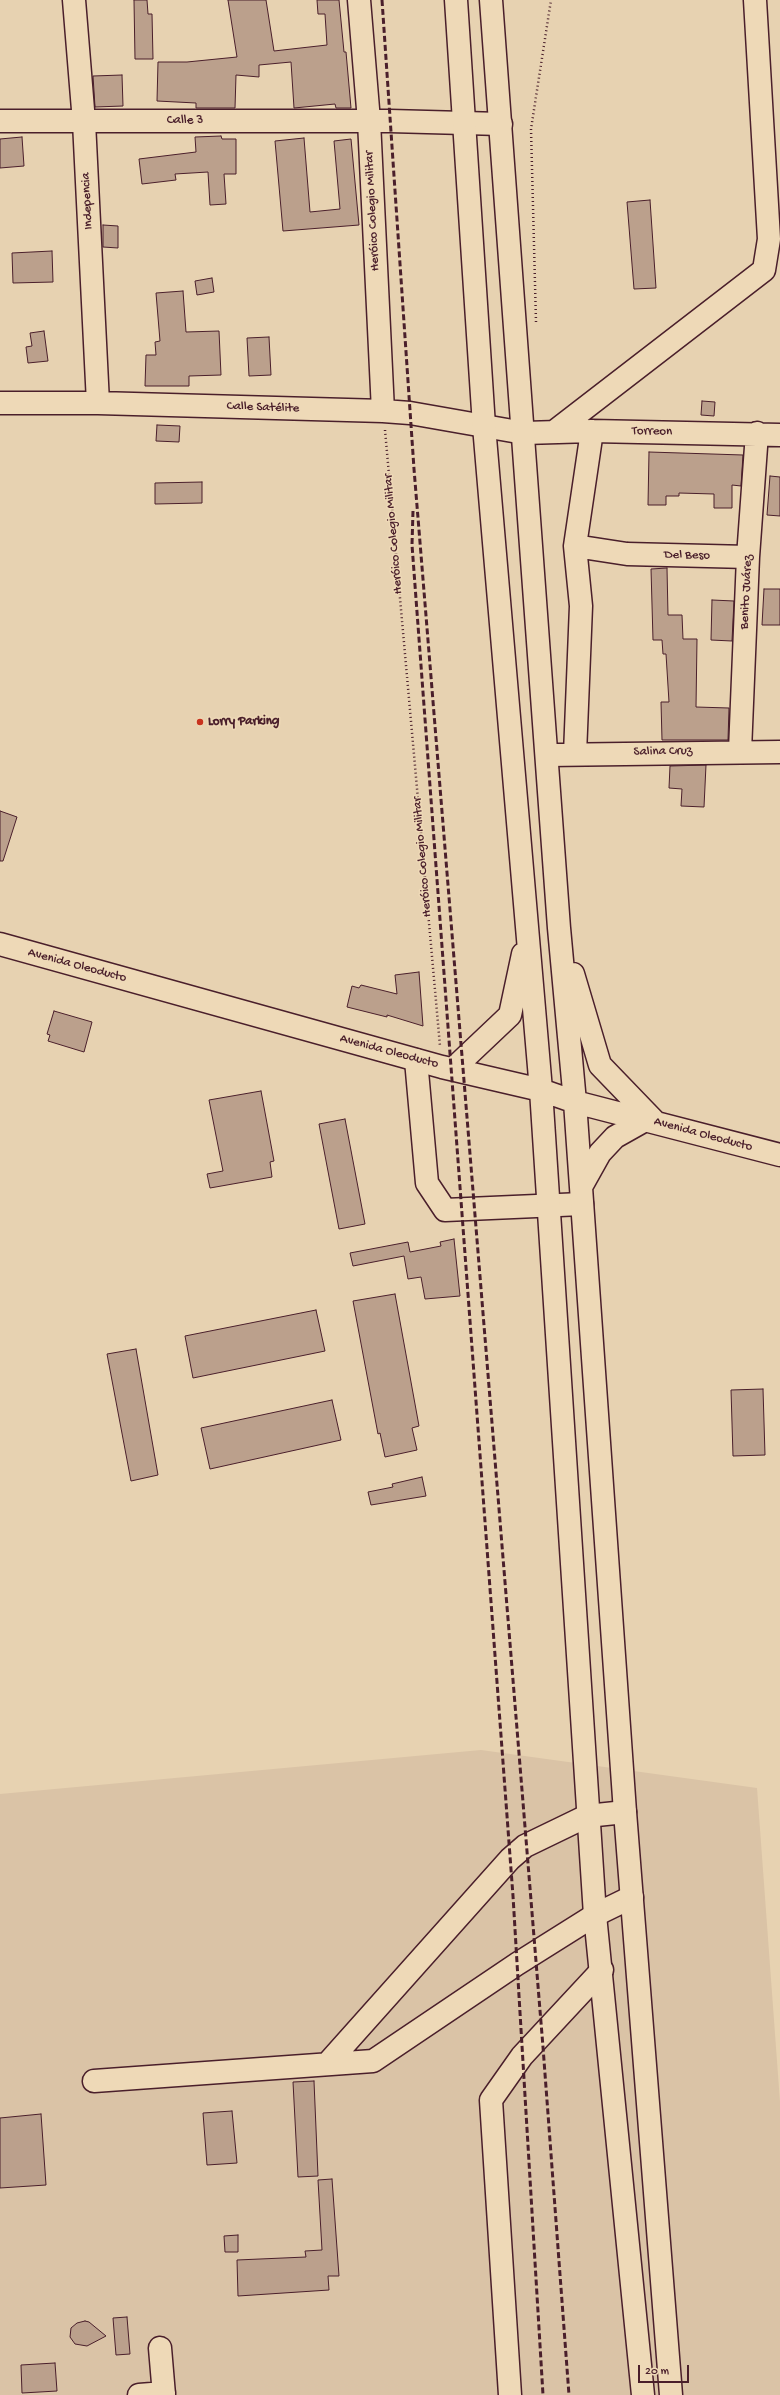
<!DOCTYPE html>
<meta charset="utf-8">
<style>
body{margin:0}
#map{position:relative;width:780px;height:2395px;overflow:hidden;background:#e7d2b1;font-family:"Gochi Hand",sans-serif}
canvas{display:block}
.scale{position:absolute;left:638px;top:2365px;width:51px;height:18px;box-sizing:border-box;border:2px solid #4a1f2b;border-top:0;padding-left:5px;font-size:12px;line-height:14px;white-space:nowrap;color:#4a1f2b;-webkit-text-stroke:3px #eed9b7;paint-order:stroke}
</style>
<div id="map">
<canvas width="780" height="2395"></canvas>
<div class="scale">20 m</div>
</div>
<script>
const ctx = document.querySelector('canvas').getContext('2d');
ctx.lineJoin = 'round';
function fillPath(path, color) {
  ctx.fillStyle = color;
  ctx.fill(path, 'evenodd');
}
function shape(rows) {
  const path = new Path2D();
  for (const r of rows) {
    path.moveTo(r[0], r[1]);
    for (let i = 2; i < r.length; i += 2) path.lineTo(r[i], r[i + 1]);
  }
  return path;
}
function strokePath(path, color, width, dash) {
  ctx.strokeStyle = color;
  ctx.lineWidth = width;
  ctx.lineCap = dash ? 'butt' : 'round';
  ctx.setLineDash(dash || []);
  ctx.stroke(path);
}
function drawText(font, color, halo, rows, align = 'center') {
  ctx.font = font + ' "Gochi Hand",sans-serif';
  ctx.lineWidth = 3;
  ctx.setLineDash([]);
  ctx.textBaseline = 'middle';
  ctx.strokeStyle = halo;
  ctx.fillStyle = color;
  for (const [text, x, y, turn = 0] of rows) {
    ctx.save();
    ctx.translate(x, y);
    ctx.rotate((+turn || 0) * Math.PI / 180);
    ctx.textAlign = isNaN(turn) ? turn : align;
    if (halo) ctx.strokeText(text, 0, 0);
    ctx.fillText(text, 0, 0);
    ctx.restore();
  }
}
const built = shape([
 [481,1750,757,1788,780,2102,780,2395,0,2395,0,1794]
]);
const building = shape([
 [134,0,147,0,148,14,152,14,153,59,135,59,134,0],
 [228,0,266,0,274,51,327,45,325,14,318,14,317,0,339,0,344,52,346,52,351,108,336,108,335,104,294,108,291,62,259,65,259,77,236,75,235,108,196,108,196,103,157,101,158,62,187,62,237,57,228,0],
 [122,75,123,106,95,107,93,76,122,75],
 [221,136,222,139,236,139,236,174,224,174,226,204,210,205,208,172,175,174,176,180,142,184,139,159,196,152,195,137,221,136],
 [22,137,24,166,0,168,0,139,22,137],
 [304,138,310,212,340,209,334,141,351,139,359,225,283,231,275,141,304,138],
 [650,200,656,288,634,289,627,202,650,200],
 [103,225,118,226,118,248,103,247,103,225],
 [52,251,53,282,13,283,12,253,52,251],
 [212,278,214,292,197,295,195,281,212,278],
 [183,291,186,332,219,331,221,375,189,376,189,386,145,386,146,355,156,355,155,342,160,341,156,293,183,291],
 [44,331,48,361,28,363,26,347,32,346,30,333,44,331],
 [269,337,271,375,249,376,247,338,269,337],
 [702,401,715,402,714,416,701,415,702,401],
 [157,425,180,426,179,442,156,441,157,425],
 [649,452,743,455,741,486,732,485,732,508,714,508,714,494,679,493,679,496,666,496,666,505,648,505,649,452],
 [770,476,780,477,780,516,767,515,770,476],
 [202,482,202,503,155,504,155,483,202,482],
 [667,568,668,615,682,615,683,639,697,639,696,707,729,708,728,740,662,740,661,702,669,702,666,654,663,654,662,640,653,640,651,569,667,568],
 [764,589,780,589,780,625,762,625,764,589],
 [712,600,734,601,732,641,711,640,712,600],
 [706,765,704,807,681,806,682,789,669,788,670,766,706,765],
 [0,811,17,817,3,861,0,861,0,811],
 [419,972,423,1026,387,1015,387,1017,347,1007,352,986,359,988,361,985,397,994,395,975,419,972],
 [54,1011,92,1022,84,1052,48,1041,50,1035,47,1034,54,1011],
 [261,1091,274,1161,270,1162,272,1177,210,1188,207,1174,223,1171,209,1100,261,1091],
 [345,1119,365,1224,339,1229,319,1124,345,1119],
 [454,1239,460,1296,425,1299,421,1277,408,1279,404,1256,353,1266,350,1253,408,1242,410,1252,441,1246,440,1242,454,1239],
 [395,1294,419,1426,412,1428,417,1450,385,1457,380,1433,378,1434,353,1301,395,1294],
 [316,1310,325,1351,193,1378,185,1336,316,1310],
 [136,1349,158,1475,131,1481,107,1354,136,1349],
 [763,1389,765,1455,733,1456,731,1390,763,1389],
 [332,1400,341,1440,210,1469,201,1428,332,1400],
 [422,1477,426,1496,371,1505,368,1492,393,1487,392,1484,422,1477],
 [314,2081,318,2176,298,2177,293,2082,314,2081],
 [232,2111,237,2163,207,2165,203,2113,232,2111],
 [41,2114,46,2185,0,2188,0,2118,41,2114],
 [332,2179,339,2276,328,2276,329,2290,238,2296,237,2260,306,2257,305,2251,322,2250,318,2180,332,2179],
 [238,2235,238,2252,225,2252,224,2236,238,2235],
 [127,2317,130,2354,116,2355,113,2318,127,2317],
 [85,2321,89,2322,106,2336,87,2346,75,2344,70,2337,71,2328,77,2323,85,2321],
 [55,2363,57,2391,22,2393,21,2365,55,2363]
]);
const path = shape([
 [536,322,531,129,551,0],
 [385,430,440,1046]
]);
const minor = shape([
 [74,0,84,122,98,403],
 [359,0,369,121,383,411],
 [0,121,390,121,501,124],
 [0,403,98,403,383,411,410,413,524,433,592,431,780,435],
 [554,432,764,270,769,239,755,0],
 [575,546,627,554,748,557],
 [740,751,748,557,757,433],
 [575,754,581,606,575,546,592,431],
 [547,755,780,752],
 [416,1060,427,1183,445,1210,582,1204],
 [327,2064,510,1859,525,1846,587,1816,625,1812],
 [94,2081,373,2061,517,1964,595,1915,632,1897],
 [160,2348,164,2395],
 [139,2395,164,2393],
 [510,2395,491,2100,522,2056,602,1970]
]);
const major = shape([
 [456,0,484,426,541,1090,595,1915,643,2395],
 [491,0,559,928,575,1102,625,1812,671,2395],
 [0,944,442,1067,541,1090,575,1102,780,1155],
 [573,974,600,1065,654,1121],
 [453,1069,510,1015,523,954],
 [581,1187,600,1153,615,1137,647,1119]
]);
const rail = shape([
 [382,0,414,469,543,2047,569,2395],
 [413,511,412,545,513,1896,543,2395]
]);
const markers = [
 [200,722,4,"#c8321e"]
];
const streetNames = [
 ["Calle 3",185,121],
 ["Indepencia",88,201,-93],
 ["Heróico Colegio Militar",373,211,-93],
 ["Calle Satélite",263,408,2],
 ["Torreon",652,432,1],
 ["Heróico Colegio Militar",394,534,-95],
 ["Del Beso",687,556,1],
 ["Benito Juárez",747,592,-87],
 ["Salina Cruz",663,752,-1],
 ["Heróico Colegio Militar",423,857,-95],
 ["Avenida Oleoducto",77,966,15],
 ["Avenida Oleoducto",389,1052,15],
 ["Avenida Oleoducto",703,1135,15]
];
const poiNames = [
 ["Lorry Parking",208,722]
];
fillPath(built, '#dac3a6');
fillPath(building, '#bba08c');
strokePath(building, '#4a1f2b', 1);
strokePath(minor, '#4a1f2b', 25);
strokePath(major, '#4a1f2b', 25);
strokePath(path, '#4a1f2b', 2.5, [1, 3]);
strokePath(minor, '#eed9b7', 22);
strokePath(major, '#eed9b7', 22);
strokePath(rail, '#4a1f2b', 3, [6, 3]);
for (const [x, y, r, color] of markers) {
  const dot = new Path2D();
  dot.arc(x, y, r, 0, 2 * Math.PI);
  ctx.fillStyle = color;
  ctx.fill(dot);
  strokePath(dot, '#eed9b7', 1.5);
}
drawText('13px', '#4a1f2b', '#eed9b7', streetNames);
drawText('bold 13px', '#4a1f2b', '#eed9b7', poiNames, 'left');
</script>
